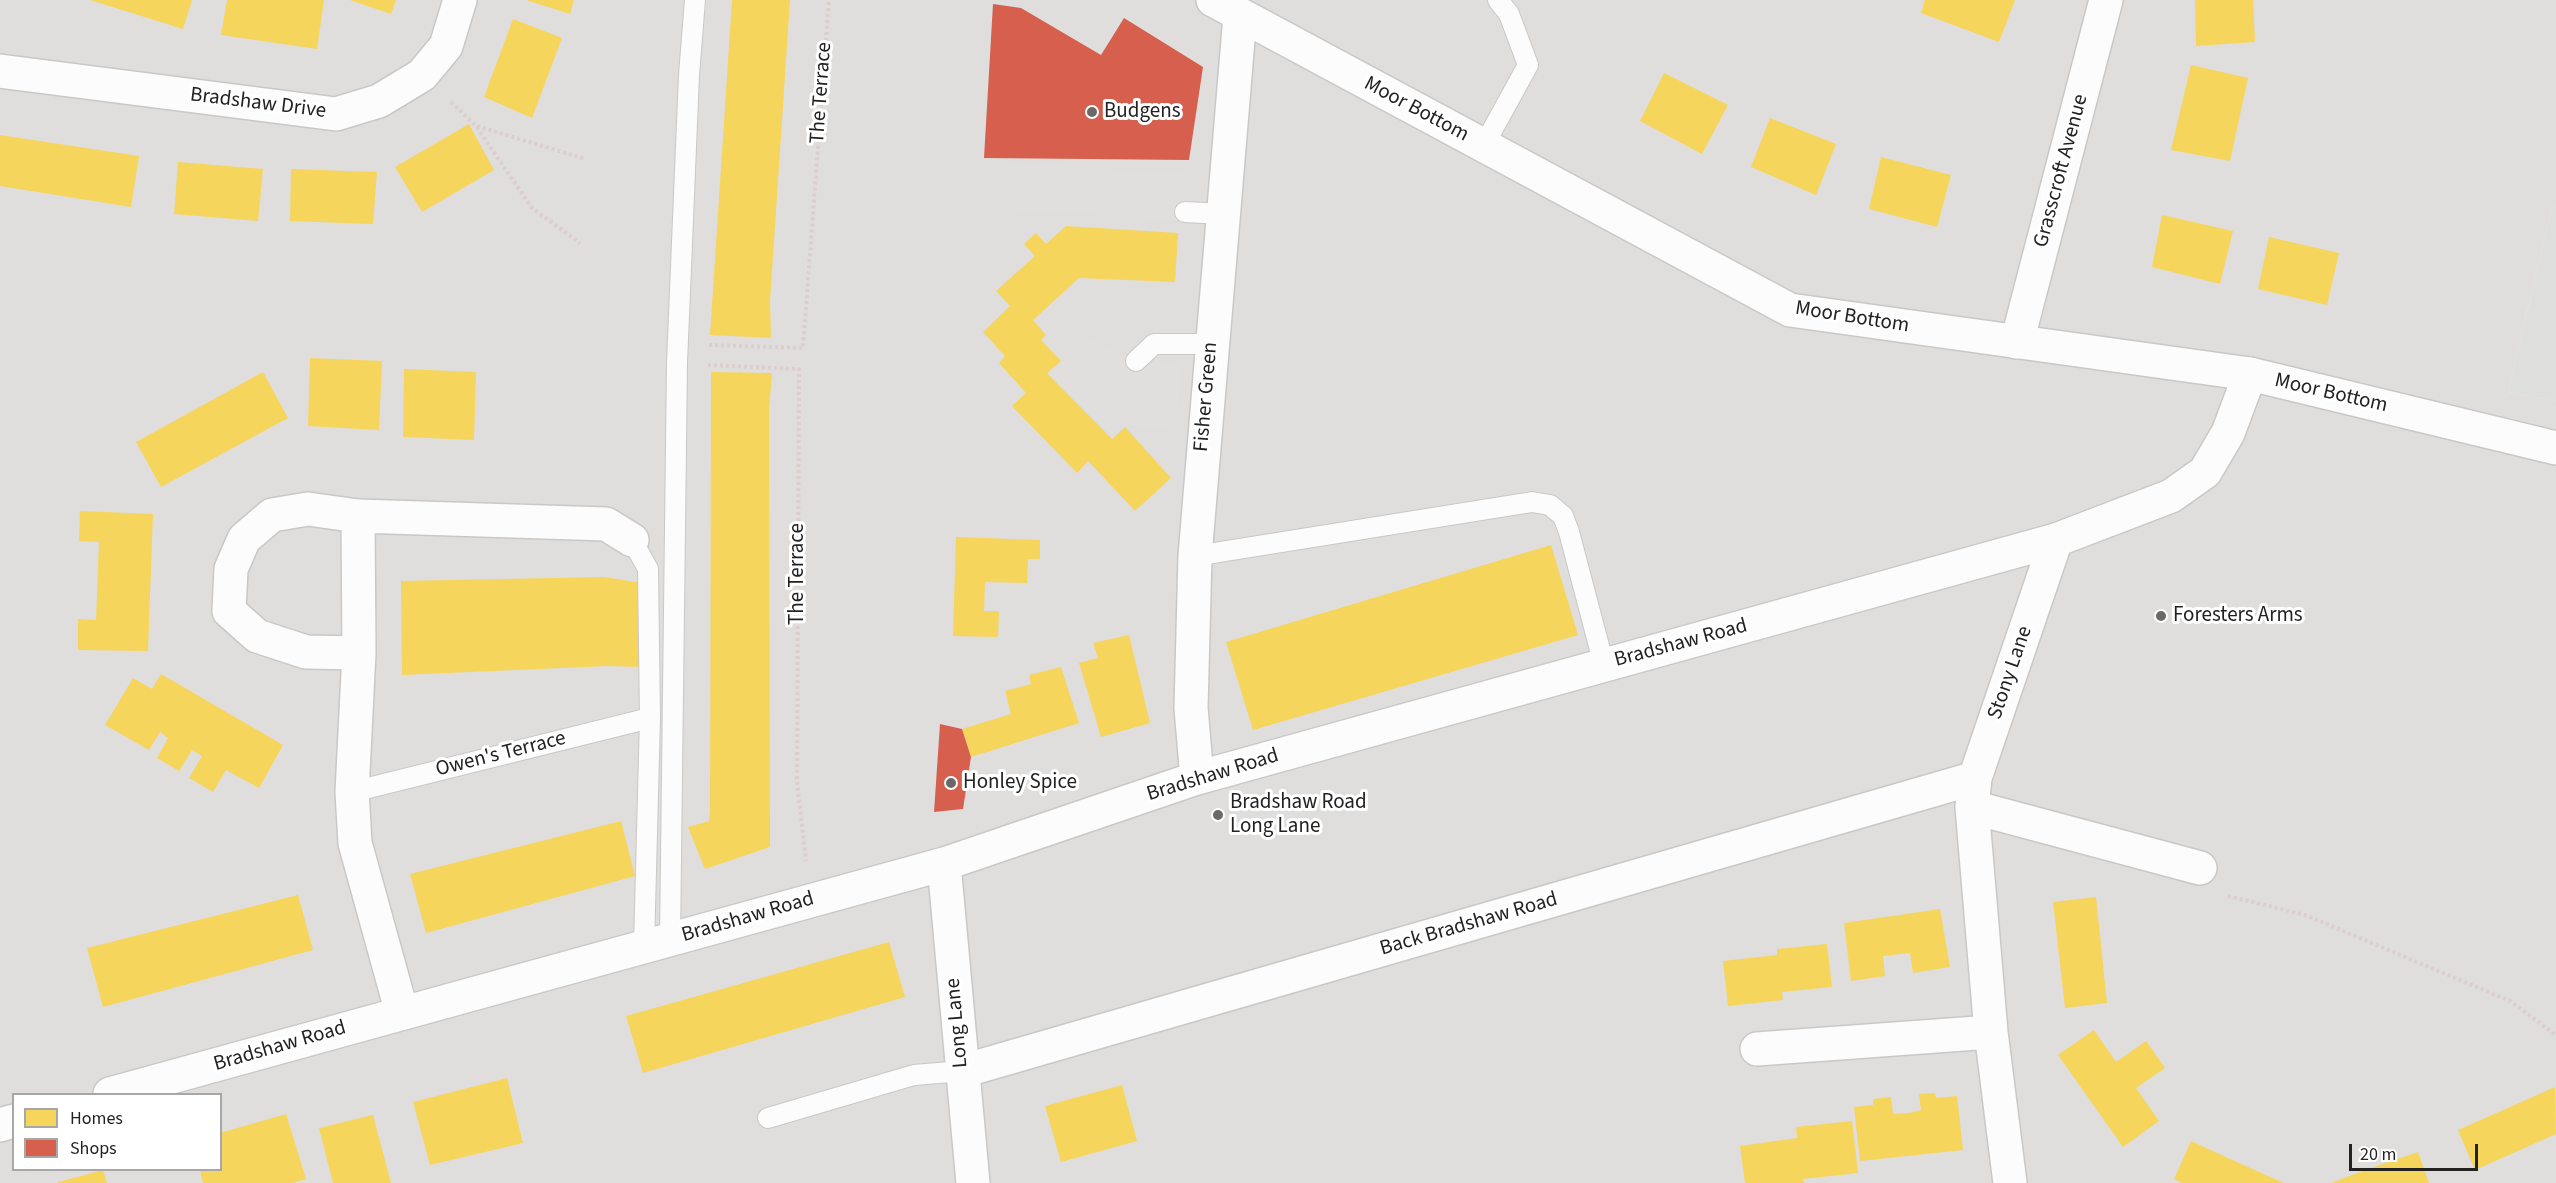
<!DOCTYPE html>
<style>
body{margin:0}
#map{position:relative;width:2556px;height:1183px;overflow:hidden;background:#f0eeeb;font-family:"Source Sans 3",sans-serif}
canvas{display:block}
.legend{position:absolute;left:12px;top:1093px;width:210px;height:78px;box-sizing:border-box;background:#fff;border:2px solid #a7a7a7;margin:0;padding:8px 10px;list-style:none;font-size:18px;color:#222}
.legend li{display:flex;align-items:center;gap:12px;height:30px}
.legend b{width:30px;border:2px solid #a7a7a7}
.scale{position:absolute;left:2349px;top:1144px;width:129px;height:27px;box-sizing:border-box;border:3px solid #222;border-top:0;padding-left:8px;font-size:18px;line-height:21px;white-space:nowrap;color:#222;-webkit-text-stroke:4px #fff;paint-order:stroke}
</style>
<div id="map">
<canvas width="2556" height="1183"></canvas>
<ul class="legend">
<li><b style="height:16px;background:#f6d55c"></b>Homes</li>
<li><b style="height:16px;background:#d6604d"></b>Shops</li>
</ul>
<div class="scale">20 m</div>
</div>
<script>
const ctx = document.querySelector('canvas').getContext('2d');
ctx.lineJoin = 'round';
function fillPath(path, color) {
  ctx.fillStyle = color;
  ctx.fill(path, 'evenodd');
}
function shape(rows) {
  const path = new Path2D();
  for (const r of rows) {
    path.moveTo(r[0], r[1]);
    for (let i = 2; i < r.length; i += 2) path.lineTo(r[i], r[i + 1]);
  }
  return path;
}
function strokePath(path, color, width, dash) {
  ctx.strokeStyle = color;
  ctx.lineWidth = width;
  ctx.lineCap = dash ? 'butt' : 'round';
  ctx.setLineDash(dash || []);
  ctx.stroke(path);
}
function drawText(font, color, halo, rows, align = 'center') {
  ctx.font = font + ' "Source Sans 3",sans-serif';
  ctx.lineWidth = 6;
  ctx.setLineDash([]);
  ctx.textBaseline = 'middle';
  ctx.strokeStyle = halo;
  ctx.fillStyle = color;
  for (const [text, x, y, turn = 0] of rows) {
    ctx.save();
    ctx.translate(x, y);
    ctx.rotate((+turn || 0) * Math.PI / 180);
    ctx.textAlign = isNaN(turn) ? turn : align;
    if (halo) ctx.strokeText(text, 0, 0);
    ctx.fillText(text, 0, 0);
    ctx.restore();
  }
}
const residential = shape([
 [0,0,2556,0,2556,208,2552,207,2508,392,2556,401,2556,1183,0,1183],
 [14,1094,220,1094,220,1170,14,1170]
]);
const religious = shape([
 [2552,207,2556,208,2556,401,2508,392]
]);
const parking = shape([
 [1008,163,1184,174,1185,220,1007,209],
 [1089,338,1136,361,1180,365,1176,432,1126,424,1113,436,1050,374]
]);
const homes = shape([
 [90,0,192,0,183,29],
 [227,0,324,0,317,49,221,35],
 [350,0,396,0,391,14],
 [526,0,574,0,570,14],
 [732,0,790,0,770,301,771,338,710,335],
 [1925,0,2015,0,1999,42,1921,13],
 [2195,0,2253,0,2255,42,2196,46],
 [513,19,562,38,532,118,484,97],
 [2191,65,2248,78,2230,161,2171,150],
 [1664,73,1728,105,1702,154,1640,121],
 [1770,118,1836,144,1816,195,1751,167],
 [469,124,494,170,422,212,395,167],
 [0,135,139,156,131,207,0,186],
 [1881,157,1951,175,1937,227,1869,209],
 [178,162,263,169,258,221,174,214],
 [291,169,377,172,373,224,290,221],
 [2162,215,2233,231,2220,284,2152,267],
 [1066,226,1178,233,1175,282,1079,278,1033,320,1046,335,1041,340,1061,361,1047,373,1112,439,1125,427,1171,478,1135,511,1088,461,1077,473,1012,406,1026,393,999,363,1005,356,983,332,1010,306,996,291,1035,256,1024,244,1036,233,1046,244],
 [2269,237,2339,253,2327,305,2258,289],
 [310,358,382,361,379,430,308,426],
 [404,369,476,372,474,440,403,437],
 [263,372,288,418,161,487,136,442],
 [711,372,772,373,769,410,770,847,705,869,688,827,709,821,710,811],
 [80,511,153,514,148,651,78,650,78,619,96,620,99,542,79,541],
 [956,537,1040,540,1040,559,1028,559,1027,583,985,582,984,611,999,611,998,637,953,636],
 [1551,545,1578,635,1253,730,1226,642],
 [604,577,642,583,644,667,607,666,402,675,401,581],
 [1129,635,1150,723,1101,737,1079,663,1098,658,1093,643],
 [1061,667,1079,723,971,757,962,729,1011,714,1005,691,1031,684,1029,675],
 [161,674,283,745,259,788,226,770,213,792,189,778,202,756,192,750,179,771,157,758,168,738,160,732,149,750,105,725,133,678,152,689],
 [621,821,635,876,426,933,410,874],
 [298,895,313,950,103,1007,87,948],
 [2096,897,2107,1003,2065,1008,2053,902],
 [1940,909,1950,967,1913,973,1910,953,1883,956,1885,976,1851,981,1844,923],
 [889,942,905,997,643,1073,626,1016],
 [1827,944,1832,987,1782,992,1783,1000,1728,1006,1723,961,1777,955,1777,949],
 [2094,1030,2116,1062,2146,1041,2165,1068,2136,1088,2159,1121,2123,1147,2058,1055],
 [507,1078,523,1143,430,1165,413,1102],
 [1122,1085,1137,1141,1061,1162,1045,1106],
 [2555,1087,2556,1134,2475,1170,2458,1130],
 [1935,1093,1936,1098,1957,1096,1963,1150,1860,1161,1854,1107,1873,1105,1873,1099,1891,1097,1893,1114,1909,1113,1921,1110,1919,1094],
 [286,1114,306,1179,293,1183,203,1183,200,1170,220,1170,220,1133],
 [373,1115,391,1183,333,1183,319,1128],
 [1852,1121,1858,1173,1803,1179,1804,1183,1745,1183,1740,1146,1797,1138,1796,1127],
 [2191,1141,2239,1163,2284,1183,2182,1183,2174,1179],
 [2418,1152,2429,1183,2331,1183,2368,1169],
 [103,1170,107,1183,58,1183,58,1182]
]);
const shops = shape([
 [993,4,1021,8,1101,55,1124,18,1203,67,1189,160,984,158],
 [940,724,962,729,971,757,963,809,934,812]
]);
const path = shape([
 [451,102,476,126,532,208,580,243],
 [477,126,585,159],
 [709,345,803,348,829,0],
 [708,365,799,369,797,781,806,861],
 [2228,896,2305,915,2510,1001,2556,1035]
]);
const service = shape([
 [1483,147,1528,65,1509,14,1498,0],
 [1185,212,1223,214],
 [1136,361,1154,344,1211,344],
 [632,540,648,569,650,718,644,947],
 [1195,556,1532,502,1550,505,1563,516,1569,532,1604,665],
 [352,792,650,718],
 [670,940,677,363,689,75,695,0],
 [768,1118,914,1075,963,1071]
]);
const minor = shape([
 [0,71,336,114,379,101,422,75,446,46,460,0],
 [2017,342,2106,0],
 [358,516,359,653,352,792,355,843,402,1013],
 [359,653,306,652,257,636,229,611,231,569,244,539,272,515,308,509,358,516,606,524,632,540],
 [1197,778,1191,708,1195,556,1240,16],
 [1972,807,2200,868],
 [944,864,973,1183],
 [1757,1049,1991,1032],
 [963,1071,1975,778],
 [110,1094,944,864,1197,778,2056,540,2171,496,2205,472,2228,433,2250,374],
 [0,1125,14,1121],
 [2010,1183,1991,1032,1972,807,1975,778,2056,540]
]);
const tertiary = shape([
 [1213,0,1790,310,2250,374,2556,448]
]);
const markers = [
 [1092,112,6,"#6a6968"],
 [2161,616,6,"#6a6968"],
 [951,783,6,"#6a6968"],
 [1218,815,6,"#6a6968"]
];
const streetNames = [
 ["The Terrace",822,93,-86],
 ["Bradshaw Drive",258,104,7],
 ["Moor Bottom",1416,110,28],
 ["Grasscroft Avenue",2062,171,-75],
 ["Moor Bottom",1852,318,9],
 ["Moor Bottom",2331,394,13],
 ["Fisher Green",1207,397,-85],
 ["The Terrace",798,574,-90],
 ["Bradshaw Road",1681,644,-15],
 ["Stony Lane",2011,673,-71],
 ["Owen's Terrace",501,755,-14],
 ["Bradshaw Road",1213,776,-17],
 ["Bradshaw Road",748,918,-16],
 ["Back Bradshaw Road",1469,925,-16],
 ["Long Lane",958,1023,-95],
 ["Bradshaw Road",280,1047,-16]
];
const poiNames = [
 ["Budgens",1104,112],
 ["Foresters Arms",2173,616],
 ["Honley Spice",963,783],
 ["Bradshaw Road",1230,803],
 ["Long Lane",1230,827]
];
fillPath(residential, '#dfdedc');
fillPath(religious, '#dededc');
fillPath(parking, '#e0dfde');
fillPath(homes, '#f6d55c');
fillPath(shops, '#d6604d');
strokePath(service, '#c9c8c7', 22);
strokePath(minor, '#c9c8c7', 36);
strokePath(tertiary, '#c9c8c7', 36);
strokePath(path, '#dccecd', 4, [3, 3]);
strokePath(service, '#fdfcfc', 20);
strokePath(minor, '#fdfcfc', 33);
strokePath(tertiary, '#fdfcfc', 33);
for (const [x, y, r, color] of markers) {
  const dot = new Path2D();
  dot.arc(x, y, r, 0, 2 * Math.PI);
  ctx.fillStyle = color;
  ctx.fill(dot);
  strokePath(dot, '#fff', 2);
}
drawText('21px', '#222', '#fff', streetNames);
drawText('21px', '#222', '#fff', poiNames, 'left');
</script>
